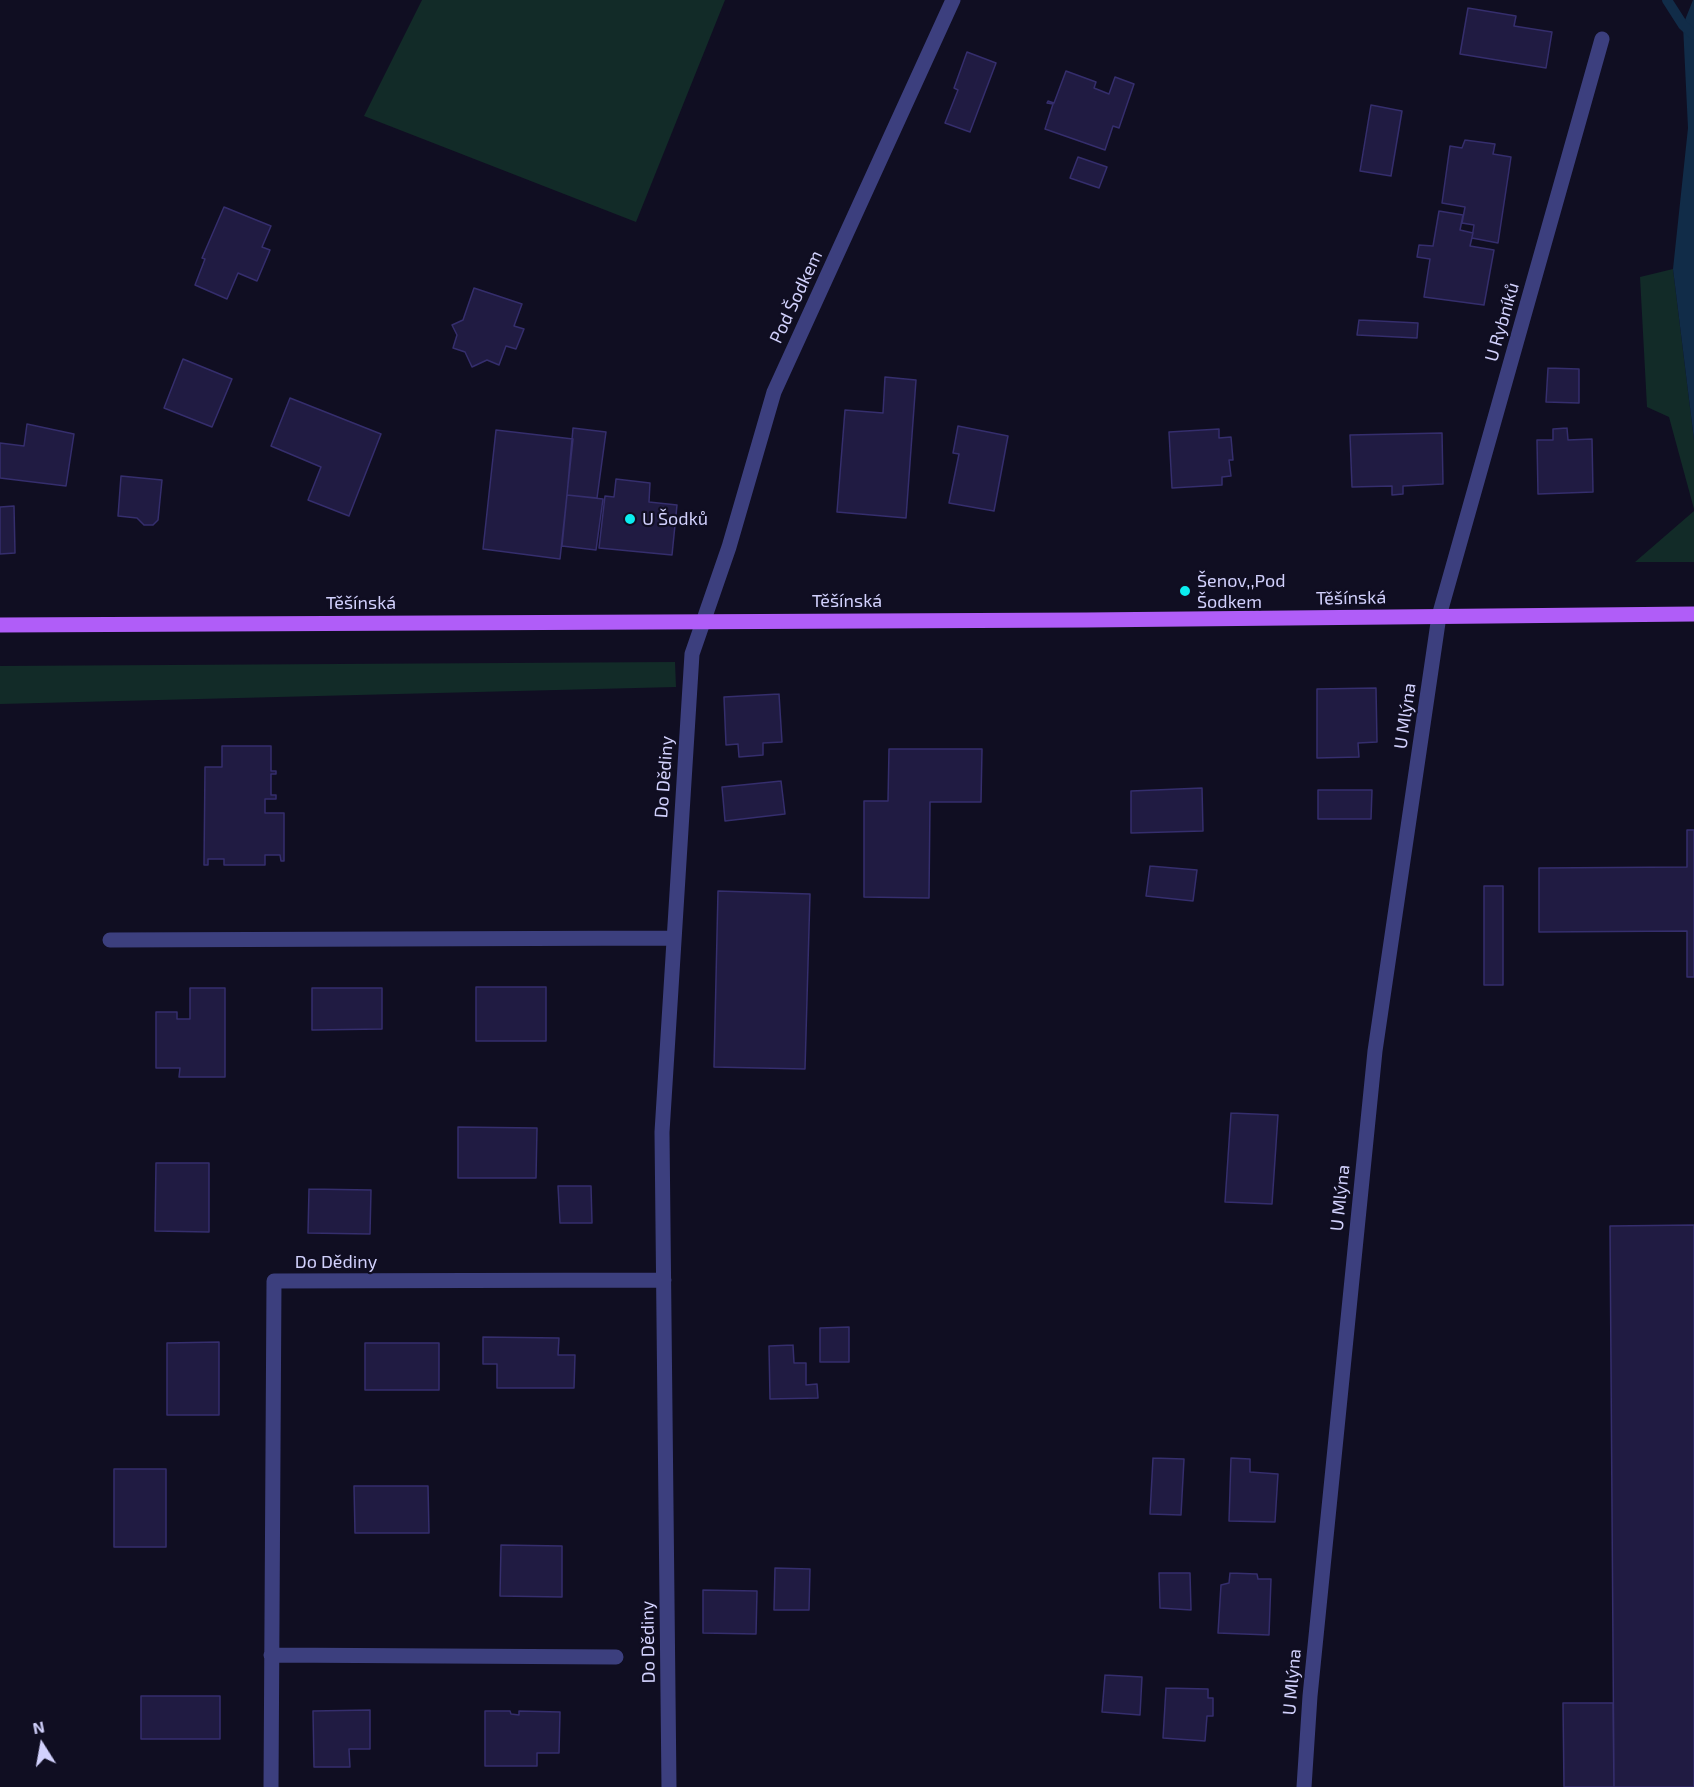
<!DOCTYPE html>
<meta charset="utf-8">
<style>
body{margin:0}
#map{position:relative;width:1694px;height:1787px;overflow:hidden;background:#100e22;font-family:"Exo 2",sans-serif}
canvas{display:block}
.north{position:absolute;left:12px;top:1715px;width:60px;height:60px;-webkit-text-stroke:4px #100e22;paint-order:stroke;rotate:349deg;font-size:16px;font-weight:700;line-height:24px;text-align:center;color:#d2d1fd}
.north::after{content:'';display:block;margin:auto;width:21px;height:27px;background:#d2d1fd;clip-path:polygon(50% 0,100% 100%,50% 72%,0 100%)}
</style>
<div id="map">
<canvas width="1694" height="1787"></canvas>
<div class="north">N</div>
</div>
<script>
const ctx = document.querySelector('canvas').getContext('2d');
ctx.lineJoin = 'round';
function fillPath(path, color) {
  ctx.fillStyle = color;
  ctx.fill(path, 'evenodd');
}
function shape(rows) {
  const path = new Path2D();
  for (const r of rows) {
    path.moveTo(r[0], r[1]);
    for (let i = 2; i < r.length; i += 2) path.lineTo(r[i], r[i + 1]);
  }
  return path;
}
function strokePath(path, color, width, dash) {
  ctx.strokeStyle = color;
  ctx.lineWidth = width;
  ctx.lineCap = dash ? 'butt' : 'round';
  ctx.setLineDash(dash || []);
  ctx.stroke(path);
}
function drawText(font, color, halo, rows, align = 'center') {
  ctx.font = font + ' "Exo 2",sans-serif';
  ctx.lineWidth = 4.5;
  ctx.setLineDash([]);
  ctx.textBaseline = 'middle';
  ctx.strokeStyle = halo;
  ctx.fillStyle = color;
  for (const [text, x, y, turn = 0] of rows) {
    ctx.save();
    ctx.translate(x, y);
    ctx.rotate((+turn || 0) * Math.PI / 180);
    ctx.textAlign = isNaN(turn) ? turn : align;
    if (halo) ctx.strokeText(text, 0, 0);
    ctx.fillText(text, 0, 0);
    ctx.restore();
  }
}
const green = shape([
 [422,0,725,0,636,222,364,116],
 [1673,269,1694,440,1694,509,1669,417,1647,407,1640,277],
 [1694,511,1694,562,1635,562],
 [675,662,676,687,0,704,0,666]
]);
const water = shape([
 [1693,0,1694,0,1694,440,1673,269,1688,128,1683,25]
]);
const stream = shape([
 [1667,0,1683,25,1694,35]
]);
const building = shape([
 [1468,8,1516,16,1514,26,1552,32,1546,68,1460,54,1468,8],
 [967,52,996,63,970,132,945,123,958,90,954,88,967,52],
 [1066,71,1096,82,1094,88,1109,94,1115,77,1134,84,1119,128,1113,126,1105,150,1045,129,1053,104,1047,103,1048,101,1054,103,1066,71],
 [1371,105,1402,111,1391,176,1360,171,1371,105],
 [1465,140,1495,144,1493,154,1511,157,1498,243,1472,238,1474,225,1462,223,1465,207,1442,203,1450,146,1462,148,1465,140],
 [1078,157,1107,167,1099,188,1070,178,1078,157],
 [224,207,271,226,262,247,270,250,257,281,238,273,227,299,195,285,205,259,202,258,224,207],
 [1439,211,1463,215,1460,230,1473,233,1470,246,1494,250,1484,305,1424,297,1430,259,1417,257,1419,245,1433,246,1439,211],
 [474,288,522,304,514,326,524,329,516,349,506,346,499,365,487,360,472,367,465,352,453,348,457,335,452,325,463,320,474,288],
 [1359,320,1418,323,1417,338,1357,335,1359,320],
 [183,359,232,379,212,427,164,408,183,359],
 [1548,368,1579,369,1579,403,1546,402,1548,368],
 [885,377,916,380,906,518,837,512,845,410,883,413,885,377],
 [290,398,381,434,349,516,308,500,321,467,271,446,290,398],
 [27,424,74,434,66,486,0,478,0,443,24,446,27,424],
 [958,426,1008,436,994,511,949,503,959,454,953,453,958,426],
 [573,428,606,432,597,498,567,495,573,428],
 [1567,428,1568,440,1592,439,1593,492,1538,494,1537,440,1553,440,1553,429,1567,428],
 [1219,429,1219,438,1231,437,1233,460,1229,460,1231,476,1222,477,1222,485,1172,488,1169,432,1219,429],
 [496,430,573,439,560,559,483,549,496,430],
 [1442,433,1443,484,1403,486,1403,494,1392,495,1392,486,1352,487,1350,435,1442,433],
 [121,476,162,480,158,520,153,525,144,525,137,518,118,516,121,476],
 [616,479,650,483,649,502,677,505,672,555,599,548,605,496,614,497,616,479],
 [567,495,603,499,596,550,562,546,567,495],
 [14,506,15,553,0,554,0,507,14,506],
 [1376,688,1377,742,1358,743,1359,757,1317,758,1317,689,1376,688],
 [779,694,782,742,763,743,763,755,739,757,738,744,726,745,724,697,779,694],
 [222,746,271,746,271,771,276,771,276,774,271,774,271,795,276,795,276,799,265,799,265,813,284,813,284,861,281,861,280,855,265,855,265,865,224,865,224,859,208,859,208,865,204,865,205,767,222,767,222,746],
 [889,749,982,749,981,802,930,802,929,898,864,897,864,801,888,801,889,749],
 [781,781,785,814,725,821,722,787,781,781],
 [1202,788,1203,831,1131,833,1131,791,1202,788],
 [1318,790,1372,790,1371,819,1318,819,1318,790],
 [1687,830,1694,830,1694,977,1687,977,1687,931,1539,932,1539,868,1687,867,1687,830],
 [1150,866,1197,870,1193,901,1146,896,1150,866],
 [1484,886,1503,886,1503,985,1484,985,1484,886],
 [718,891,810,894,805,1069,714,1067,718,891],
 [476,987,546,987,546,1041,476,1041,476,987],
 [190,988,225,988,225,1077,179,1077,180,1068,156,1068,156,1012,177,1012,177,1019,190,1019,190,988],
 [312,988,382,988,382,1029,312,1030,312,988],
 [1231,1113,1278,1115,1272,1204,1225,1202,1231,1113],
 [458,1127,537,1128,536,1178,458,1178,458,1127],
 [156,1163,209,1163,209,1232,155,1231,156,1163],
 [558,1186,591,1186,592,1223,560,1223,558,1186],
 [309,1189,371,1190,370,1234,308,1233,309,1189],
 [1694,1225,1694,1787,1614,1787,1610,1226,1694,1225],
 [849,1327,849,1362,820,1362,820,1328,849,1327],
 [483,1337,559,1338,558,1355,575,1355,574,1388,497,1388,497,1364,483,1364,483,1337],
 [219,1342,219,1415,167,1415,167,1343,219,1342],
 [365,1343,439,1343,439,1390,365,1390,365,1343],
 [793,1345,794,1363,806,1363,806,1385,817,1384,818,1398,770,1399,769,1346,793,1345],
 [1153,1458,1184,1459,1181,1515,1150,1514,1153,1458],
 [1231,1458,1250,1459,1250,1472,1278,1474,1275,1522,1229,1521,1231,1458],
 [114,1469,166,1469,166,1547,114,1547,114,1469],
 [354,1486,428,1486,429,1533,355,1533,354,1486],
 [501,1545,562,1546,562,1597,500,1596,501,1545],
 [775,1568,810,1569,809,1610,774,1610,775,1568],
 [1159,1573,1190,1573,1191,1610,1160,1608,1159,1573],
 [1230,1573,1257,1574,1258,1579,1271,1579,1269,1635,1218,1633,1221,1585,1229,1583,1230,1573],
 [703,1590,757,1591,756,1634,703,1633,703,1590],
 [1105,1675,1142,1677,1140,1715,1102,1712,1105,1675],
 [1166,1688,1208,1689,1208,1698,1213,1698,1213,1716,1207,1716,1205,1741,1163,1738,1166,1688],
 [141,1696,220,1696,220,1739,141,1739,141,1696],
 [1563,1703,1613,1703,1614,1787,1564,1787,1563,1703],
 [370,1710,370,1749,349,1749,350,1767,314,1767,313,1711,370,1710],
 [485,1711,510,1711,511,1714,519,1715,519,1711,560,1712,559,1753,537,1753,537,1766,485,1766,485,1711]
]);
const minor = shape([
 [110,940,673,938],
 [271,1655,616,1657],
 [271,1787,274,1281,664,1280],
 [669,1787,662,1132,692,654,729,547,774,392,953,0],
 [1304,1787,1310,1696,1375,1051,1439,616,1602,39]
]);
const major = shape([
 [0,625,1086,620,1694,614]
]);
const markers = [
 [630,519,6,"#0bedef"],
 [1185,591,6,"#0bedef"]
];
const streetNames = [
 ["Pod Šodkem",796,297,-65],
 ["U Rybníků",1502,322,-74],
 ["Těšínská",1351,598,-1],
 ["Těšínská",847,601],
 ["Těšínská",361,603],
 ["U Mlýna",1405,716,-82],
 ["Do Dědiny",664,777,-86],
 ["U Mlýna",1340,1198,-84],
 ["Do Dědiny",336,1262],
 ["Do Dědiny",648,1642,-91],
 ["U Mlýna",1292,1682,-85]
];
const poiNames = [
 ["U Šodků",642,519],
 ["Šenov,,Pod",1197,581],
 ["Šodkem",1197,602]
];
fillPath(green, '#122b28');
fillPath(water, '#112c48');
strokePath(stream, '#112c48', 10);
fillPath(building, '#201b42');
strokePath(building, '#352e6d', 1.5);
strokePath(minor, '#3c3f7e', 15);
strokePath(major, '#b05df8', 15);
for (const [x, y, r, color] of markers) {
  const dot = new Path2D();
  dot.arc(x, y, r, 0, 2 * Math.PI);
  ctx.fillStyle = color;
  ctx.fill(dot);
  strokePath(dot, '#100e22', 2);
}
drawText('18px', '#d2d1fd', '#100e22', streetNames);
drawText('18px', '#d2d1fd', '#100e22', poiNames, 'left');
</script>
